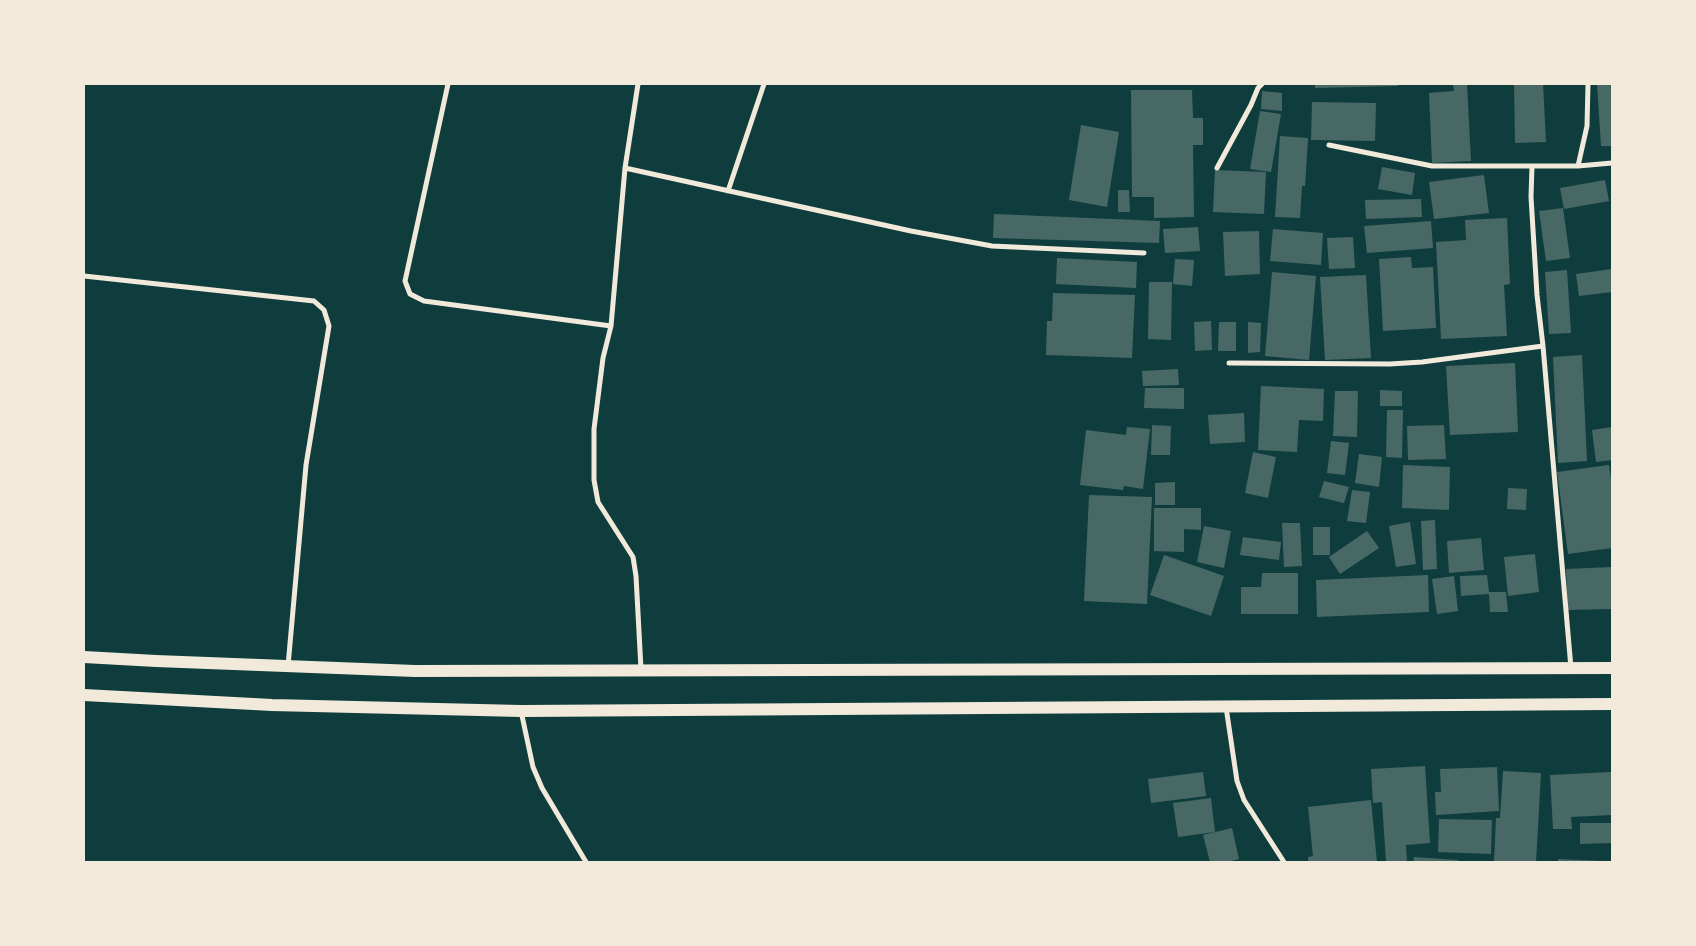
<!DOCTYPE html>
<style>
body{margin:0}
#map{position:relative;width:1696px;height:946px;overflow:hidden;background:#0f3d3e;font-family:"Playfair Display",serif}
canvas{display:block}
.frame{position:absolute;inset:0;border:85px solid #f1e9da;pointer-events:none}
</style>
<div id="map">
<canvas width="1696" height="946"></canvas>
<div class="frame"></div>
</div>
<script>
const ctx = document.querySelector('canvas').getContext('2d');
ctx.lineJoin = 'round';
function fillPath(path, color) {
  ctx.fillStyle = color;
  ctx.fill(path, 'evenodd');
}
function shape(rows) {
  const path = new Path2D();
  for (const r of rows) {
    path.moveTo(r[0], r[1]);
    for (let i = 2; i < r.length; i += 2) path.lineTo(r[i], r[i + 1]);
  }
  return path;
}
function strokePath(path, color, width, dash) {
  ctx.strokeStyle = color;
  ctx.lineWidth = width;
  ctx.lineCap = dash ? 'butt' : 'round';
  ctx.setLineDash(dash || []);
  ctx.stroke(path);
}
const building = shape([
 [1315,84,1398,84,1398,86,1315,88],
 [1453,84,1467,84,1471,161,1432,163,1429,93,1454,91],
 [1514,84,1543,84,1546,142,1515,143],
 [1597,84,1612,84,1612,146,1601,146],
 [1131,90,1192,90,1193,118,1203,118,1203,145,1193,145,1194,217,1154,218,1154,197,1132,197],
 [1262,91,1282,93,1282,111,1261,109],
 [1312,102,1376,103,1375,141,1311,140],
 [1260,111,1281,114,1271,172,1250,169],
 [1081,125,1119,132,1107,207,1069,200],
 [1280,136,1308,138,1305,186,1302,186,1300,218,1275,217],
 [1382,167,1415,173,1412,195,1378,189],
 [1215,170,1266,172,1264,214,1213,212],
 [1484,175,1489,213,1434,219,1429,182],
 [1605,180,1609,201,1564,209,1560,188],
 [1118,190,1129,190,1130,212,1118,212],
 [1421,199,1422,217,1366,219,1365,200],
 [1563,208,1570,258,1546,261,1539,211],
 [994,214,1160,221,1159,243,993,238],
 [1507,218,1510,284,1504,285,1507,336,1441,339,1436,242,1466,240,1465,220],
 [1431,221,1433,248,1367,253,1364,226],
 [1198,227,1200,251,1165,253,1163,229],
 [1273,229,1323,233,1321,265,1270,261],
 [1259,231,1260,274,1225,276,1223,232],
 [1353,237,1355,268,1329,269,1327,238],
 [1411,257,1412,268,1433,267,1436,328,1383,331,1379,259],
 [1057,258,1137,262,1136,288,1056,284],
 [1175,259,1194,260,1192,286,1173,284],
 [1612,269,1612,292,1579,296,1576,274],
 [1567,270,1571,333,1549,334,1545,272],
 [1272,272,1316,276,1309,360,1265,356],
 [1366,275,1371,358,1325,360,1320,277],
 [1149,282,1172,282,1171,340,1148,339],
 [1053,293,1135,295,1132,358,1046,355,1047,321,1052,321],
 [1211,321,1212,350,1195,351,1194,322],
 [1219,322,1236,322,1236,351,1218,351],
 [1248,322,1261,323,1260,352,1248,353],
 [1582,355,1587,461,1558,463,1553,357],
 [1515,363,1518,432,1450,435,1446,366],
 [1178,369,1179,385,1143,386,1142,371],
 [1261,386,1324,389,1323,421,1299,420,1297,452,1258,450],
 [1145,388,1184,388,1184,409,1144,408],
 [1380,390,1402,391,1402,406,1380,406],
 [1335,391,1358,391,1357,437,1333,436],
 [1387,410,1403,410,1402,458,1386,457],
 [1244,413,1245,442,1210,444,1208,415],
 [1152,425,1171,426,1170,455,1151,455],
 [1444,425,1446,459,1408,460,1407,426],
 [1127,427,1150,429,1143,489,1124,486,1123,490,1080,485,1086,430,1126,435],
 [1612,427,1612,460,1596,462,1592,430],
 [1331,441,1349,443,1345,475,1327,473],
 [1253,452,1276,457,1268,498,1245,493],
 [1359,454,1382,457,1379,487,1355,483],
 [1403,465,1450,467,1449,510,1402,508],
 [1609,465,1612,487,1612,548,1568,554,1557,472],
 [1324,481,1349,487,1344,503,1319,497],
 [1175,482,1175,505,1155,505,1155,483],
 [1508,488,1527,489,1526,510,1507,509],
 [1352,490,1370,492,1366,523,1347,521],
 [1089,495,1152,497,1147,604,1084,601],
 [1154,508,1201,508,1201,530,1184,529,1184,552,1154,551],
 [1435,520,1437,569,1423,570,1421,521],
 [1410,522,1416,564,1396,567,1389,526],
 [1282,523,1300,523,1302,566,1284,567],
 [1204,526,1231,531,1224,568,1197,562],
 [1313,527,1330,527,1330,555,1313,555],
 [1367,531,1379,548,1340,574,1329,557],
 [1243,537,1281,542,1279,560,1240,555],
 [1481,538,1484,570,1449,573,1447,541],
 [1535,554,1539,592,1508,596,1504,557],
 [1164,555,1224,576,1211,616,1150,595],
 [1612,567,1612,609,1568,610,1566,569],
 [1262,573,1298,573,1298,614,1241,614,1241,587,1261,587],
 [1428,575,1429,612,1317,617,1316,580],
 [1487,575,1489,592,1506,592,1508,612,1490,612,1489,594,1461,596,1460,576],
 [1454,576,1458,611,1437,614,1432,579],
 [1425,766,1430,843,1406,845,1407,862,1386,862,1382,802,1373,803,1371,769],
 [1497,767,1499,811,1436,815,1435,792,1441,792,1440,769],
 [1503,771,1541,773,1536,862,1494,862,1496,818,1500,818],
 [1203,772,1206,796,1151,803,1148,779],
 [1611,772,1612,815,1571,817,1572,829,1553,829,1550,775],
 [1211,798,1215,832,1178,837,1173,803],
 [1371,800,1377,862,1308,862,1308,857,1313,856,1308,807],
 [1439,819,1492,820,1491,854,1438,852],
 [1580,823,1612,823,1612,843,1580,844],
 [1232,828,1239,859,1227,862,1210,862,1203,835],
 [1414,857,1458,860,1457,862,1413,862],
 [1558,859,1603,861,1603,862,1558,862]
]);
const minor = shape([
 [448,84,405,281,410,294,424,301,611,326],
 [638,84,625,168,611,326,603,358,594,429,594,480,598,502,633,557,636,576,641,669],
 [1329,145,1432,166,1578,166,1612,163],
 [1532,166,1531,197,1537,295,1543,346,1571,668],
 [1578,166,1587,126,1588,84],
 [625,168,911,231,992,246,1144,253],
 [1217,168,1251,105,1258,88,1262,84],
 [728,191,764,84],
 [84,276,314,301,324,310,329,326,306,465,288,666],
 [1229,363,1390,364,1422,362,1543,346],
 [1226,707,1237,781,1244,800,1284,862],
 [521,711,533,767,542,788,586,862]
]);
const primary = shape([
 [84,657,156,661,415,671,1612,668],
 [84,695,272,705,521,711,1612,704]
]);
fillPath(building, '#486865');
strokePath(minor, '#f1e9da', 5);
strokePath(primary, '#f1e9da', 12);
</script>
